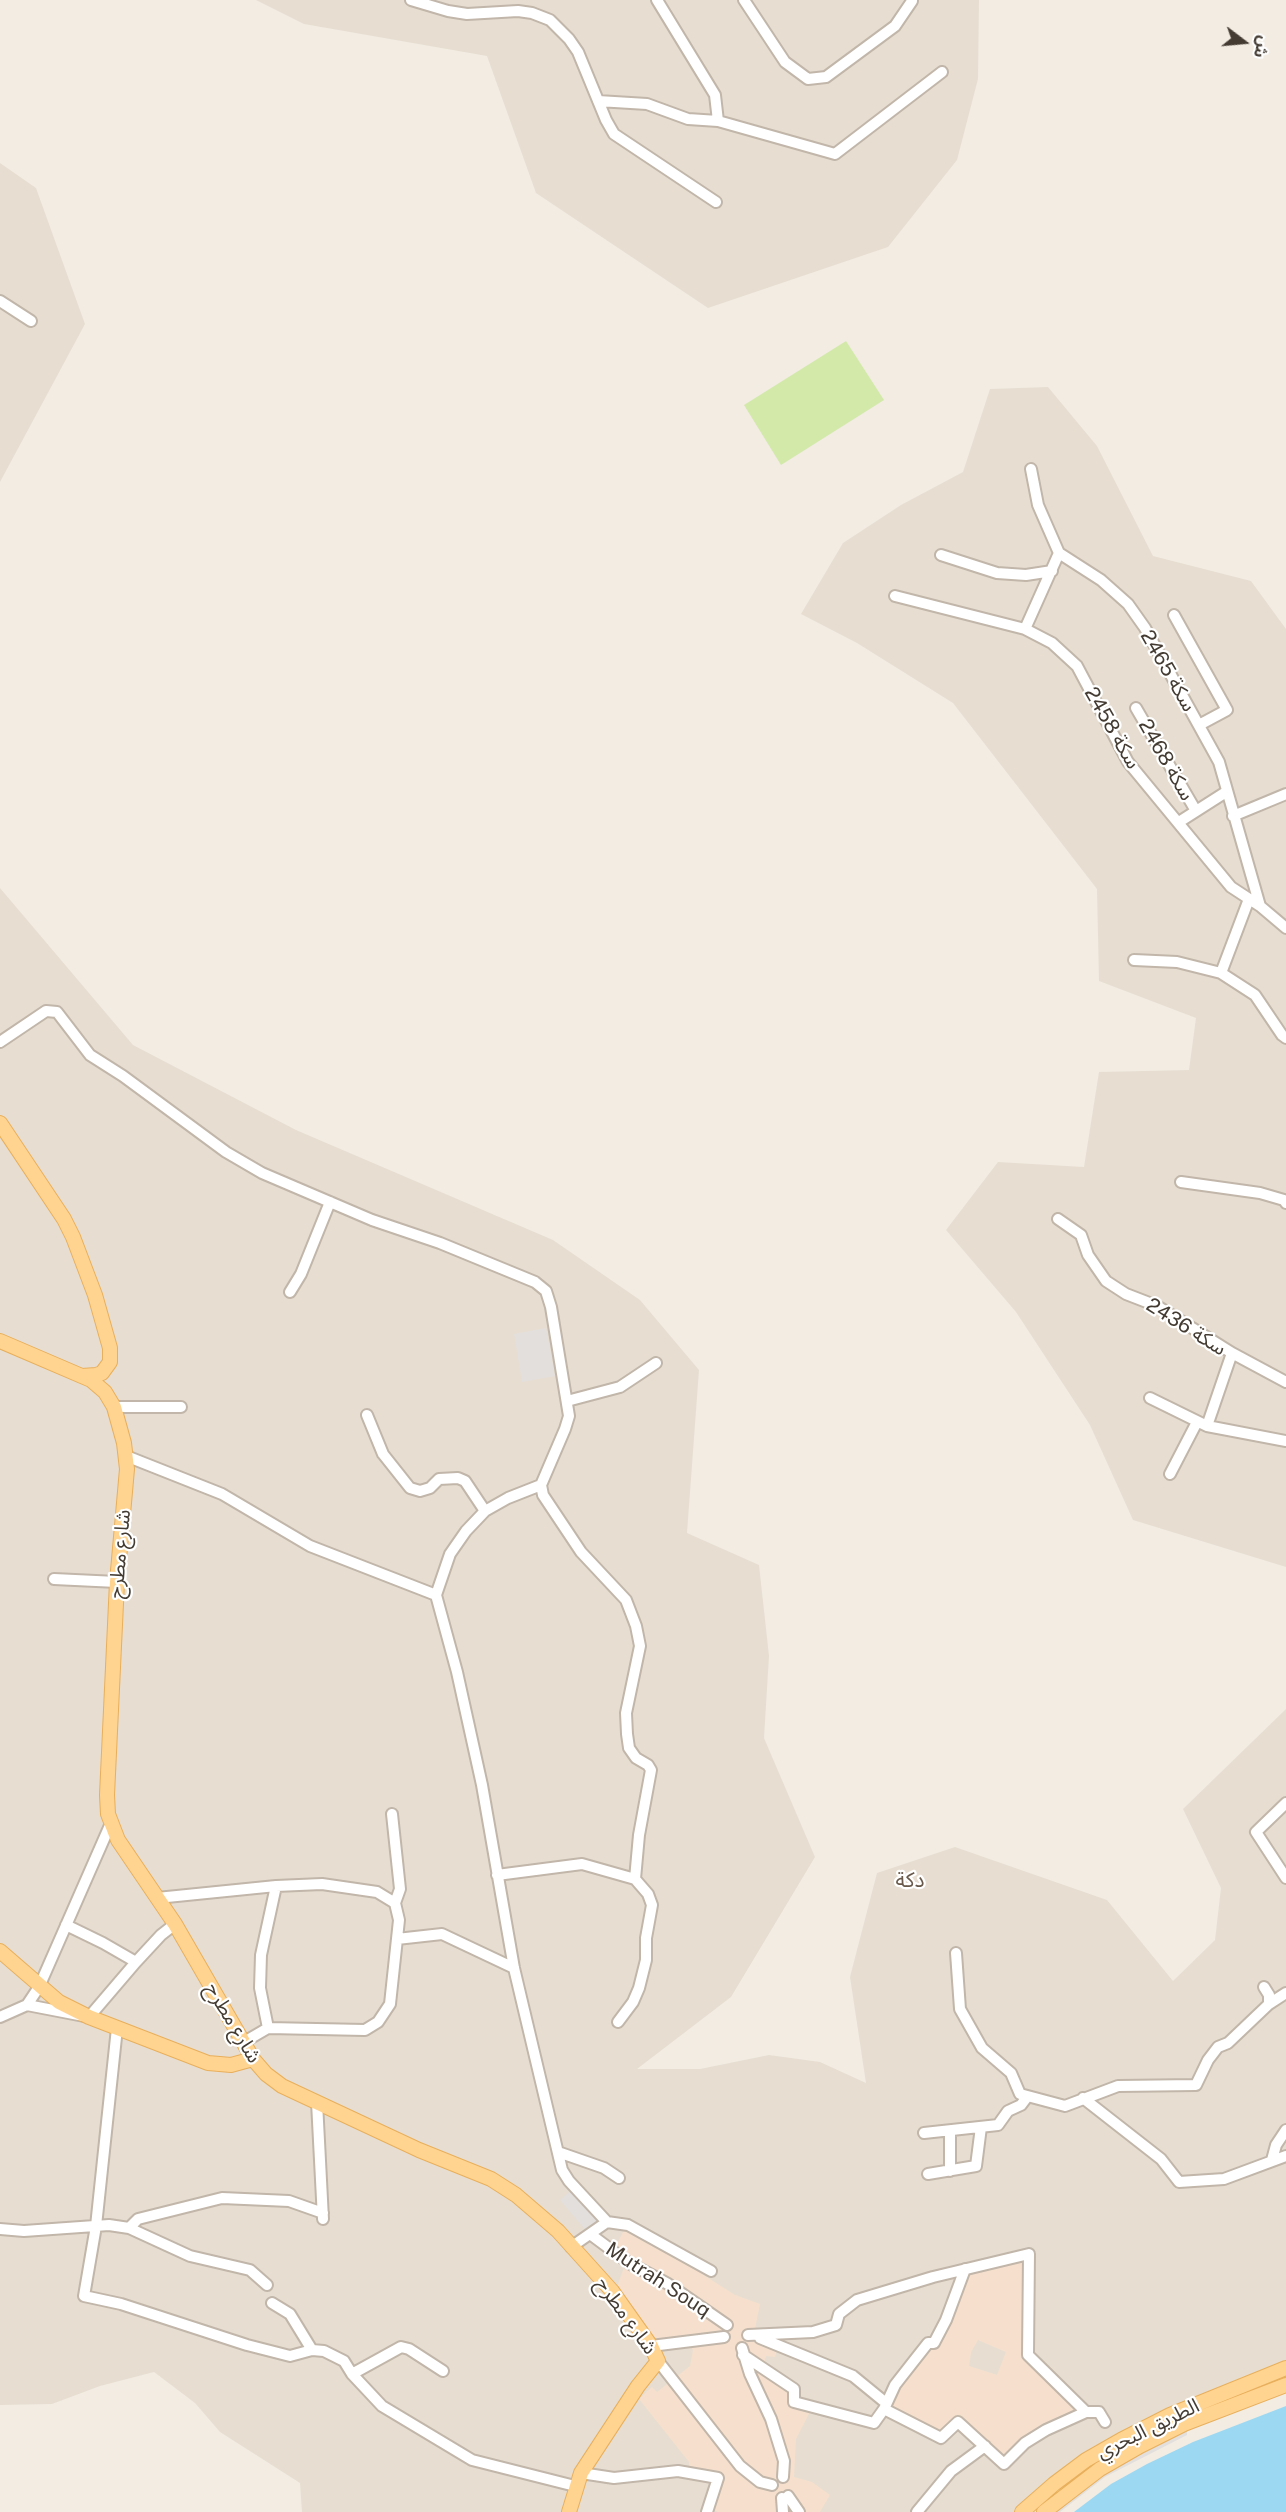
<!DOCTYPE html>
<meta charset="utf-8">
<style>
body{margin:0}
#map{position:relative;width:1286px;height:2512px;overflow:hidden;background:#f2ece3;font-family:"Public Sans","Noto Sans Arabic",sans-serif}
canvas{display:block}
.north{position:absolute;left:1214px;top:12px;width:60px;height:60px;-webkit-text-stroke:4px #fff;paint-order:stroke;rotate:106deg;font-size:16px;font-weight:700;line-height:24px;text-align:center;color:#443c33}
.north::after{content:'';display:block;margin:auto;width:21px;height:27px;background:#443c33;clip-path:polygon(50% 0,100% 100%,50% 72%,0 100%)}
</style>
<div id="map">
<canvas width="1286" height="2512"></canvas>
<div class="north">ش</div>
</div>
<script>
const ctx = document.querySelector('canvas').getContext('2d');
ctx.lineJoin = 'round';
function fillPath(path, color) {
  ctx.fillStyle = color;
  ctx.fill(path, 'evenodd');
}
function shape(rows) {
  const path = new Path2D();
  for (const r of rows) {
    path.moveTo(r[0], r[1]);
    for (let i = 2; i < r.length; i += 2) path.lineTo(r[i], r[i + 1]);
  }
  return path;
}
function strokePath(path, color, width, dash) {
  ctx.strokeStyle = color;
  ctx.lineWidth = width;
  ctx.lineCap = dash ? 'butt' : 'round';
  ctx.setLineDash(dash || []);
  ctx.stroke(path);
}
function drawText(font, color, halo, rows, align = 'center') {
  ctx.font = font + ' "Public Sans","Noto Sans Arabic",sans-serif';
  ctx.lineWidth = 4.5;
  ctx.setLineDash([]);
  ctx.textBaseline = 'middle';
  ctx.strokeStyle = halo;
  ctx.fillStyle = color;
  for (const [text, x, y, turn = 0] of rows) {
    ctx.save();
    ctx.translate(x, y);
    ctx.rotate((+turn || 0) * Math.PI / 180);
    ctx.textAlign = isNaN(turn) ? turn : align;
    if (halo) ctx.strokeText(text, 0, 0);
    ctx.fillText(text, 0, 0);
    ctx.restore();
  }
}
const residential = shape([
 [256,0,979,0,978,79,957,160,888,247,708,308,536,193,487,56,304,24],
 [0,163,36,188,85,324,0,482],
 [1048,387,1097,446,1153,556,1251,581,1286,629,1286,1567,1133,1520,1090,1425,1016,1312,946,1230,998,1162,1084,1167,1099,1072,1189,1070,1196,1018,1099,981,1097,889,953,703,857,643,801,614,843,543,901,505,963,472,990,389],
 [0,888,133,1045,296,1130,553,1240,640,1300,699,1370,687,1533,759,1565,769,1656,764,1738,815,1857,731,1997,637,2069,700,2069,769,2055,820,2062,866,2083,850,1977,877,1873,955,1847,1107,1900,1173,1981,1215,1940,1221,1888,1183,1809,1286,1709,1286,2378,1208,2405,1146,2434,1098,2460,1072,2478,1033,2512,302,2512,300,2483,220,2432,195,2403,154,2372,100,2386,52,2404,0,2405]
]);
const commercial = shape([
 [624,2230,683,2262,735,2295,760,2304,753,2338,778,2346,775,2357,766,2356,763,2367,797,2389,799,2405,812,2408,796,2439,794,2477,812,2482,830,2495,820,2512,718,2512,706,2506,716,2475,689,2470,689,2462,639,2399,652,2387,657,2392,690,2366,693,2350,689,2344,657,2347,617,2287,627,2259,614,2250],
 [1027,2258,1028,2355,1086,2412,1046,2430,1004,2464,958,2422,941,2438,889,2408,895,2385,934,2343,966,2269],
 [978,2340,1006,2352,997,2375,969,2366,971,2352]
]);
const green = shape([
 [846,341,884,400,781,465,744,405]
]);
const parking = shape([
 [546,1328,555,1376,522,1382,514,1334],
 [573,2189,601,2222,588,2233,560,2200],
 [1187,2430,1187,2435,1105,2477,1060,2512,1053,2512,1103,2474]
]);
const water = shape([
 [1286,2406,1286,2512,1074,2512,1111,2484,1147,2464,1193,2442]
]);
const minor = shape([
 [411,0,448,11,467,14,518,11,532,13,550,20,569,39,578,52,606,120,614,134,716,202],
 [657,0,715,95,718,121],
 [744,0,785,62,808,79,826,77,895,26,912,1],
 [598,101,647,104,688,119,718,121,835,154,942,72],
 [0,301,31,321],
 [1031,469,1038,505,1059,553,1101,580,1128,604,1145,628,1219,762,1260,906],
 [941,555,997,573,1026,575,1052,571],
 [895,596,1025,629,1052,643,1077,666,1128,762,1231,887,1260,906,1286,928],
 [1174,615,1227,710,1199,725],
 [1025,629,1059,553],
 [1136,708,1196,811],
 [1233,816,1286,794],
 [1179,822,1226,792],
 [1134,960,1177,962,1221,973,1255,995,1282,1035,1286,1038],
 [1221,973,1249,899],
 [0,1042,46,1011,57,1012,90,1055,123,1076,226,1152,262,1173,372,1220,440,1243,535,1282,546,1291,551,1307,569,1416,565,1429,541,1485,543,1495,581,1552,626,1600,636,1626,640,1646,626,1713,627,1734,629,1748,636,1758,648,1765,651,1770,639,1835,635,1879,648,1894,652,1905,646,1938,646,1960,639,1988,633,2002,618,2022],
 [1181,1182,1260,1193,1284,1200,1286,1203],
 [1058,1219,1081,1235,1088,1255,1106,1281,1126,1294,1157,1306,1232,1353,1207,1426,1286,1441],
 [290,1292,301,1274,330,1202],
 [1232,1353,1286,1382],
 [1150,1398,1207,1426],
 [567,1401,620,1387,656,1363],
 [114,1407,181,1407],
 [367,1415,383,1454,410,1488,420,1491,430,1488,439,1479,458,1478,465,1481,485,1511],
 [126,1456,222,1494,310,1546,436,1595,457,1672,482,1785,514,1968,562,2170,569,2181,607,2222,571,2247],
 [1170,1474,1197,1422],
 [54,1579,117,1582],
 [436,1595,450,1554,466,1531,485,1511,508,1498,541,1485],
 [1286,1803,1256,1832,1286,1878],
 [392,1814,400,1889,395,1903],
 [497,1875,582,1864,635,1879],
 [157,1898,276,1886,322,1884,377,1892,395,1903,399,1920,390,2004,378,2022,365,2030,268,2028,244,2042],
 [66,1925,103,1943,136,1962],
 [397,1939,442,1934,514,1968],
 [956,1953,960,2009,982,2048,1011,2073,1020,2094,1065,2106,1118,2086,1196,2085,1208,2060,1218,2047,1228,2043,1269,2004,1286,1993],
 [1264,1987,1269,1995,1269,2004],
 [27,2005,89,2017,136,1962,161,1935,175,1924],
 [0,2017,27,2005,39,1987,111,1823],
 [117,2028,96,2226,84,2296,121,2304,247,2345,290,2356,312,2350,324,2351,344,2361,352,2374,382,2406,472,2460,575,2486],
 [268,2028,260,1988,261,1955,276,1886],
 [1083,2098,1161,2159,1179,2182,1224,2179,1286,2156],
 [317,2102,323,2219],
 [924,2133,998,2125,1008,2111,1021,2105,1027,2097],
 [558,2152,604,2168,619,2178],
 [1272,2160,1276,2145,1286,2130],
 [950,2171,950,2131],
 [928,2174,976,2166,981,2127],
 [607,2222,628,2225,711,2271],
 [129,2228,138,2219,222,2198,289,2201,323,2213],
 [0,2229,24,2231,109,2225,129,2228,190,2256,250,2270,267,2285],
 [590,2234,629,2263,668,2284,727,2325],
 [272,2303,290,2314,312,2350],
 [760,2338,853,2376,886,2403],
 [651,2346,724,2337],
 [742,2348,750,2374,771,2419,784,2461,783,2477],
 [743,2355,794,2389,794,2402,874,2423,884,2409,941,2438,958,2422,1004,2464,1025,2443,1046,2430,1086,2412,1028,2355,1029,2254,933,2277,857,2300,839,2314,836,2325,813,2332,748,2335],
 [658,2361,740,2466,760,2482,772,2485],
 [352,2374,401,2347,409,2349,443,2371],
 [884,2409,895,2385,913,2362,928,2343,934,2343,946,2320,965,2269],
 [1086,2412,1099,2412,1105,2422],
 [581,2473,614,2478,678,2471,718,2478,707,2512],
 [788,2496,799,2512],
 [782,2498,783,2512],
 [917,2512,951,2471,985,2446]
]);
const major = shape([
 [0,1123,64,1219,73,1237,95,1295,110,1348,110,1362,102,1373,96,1375,82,1376],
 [0,1341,91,1380,105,1392,114,1407,124,1443,127,1469,117,1582,107,1795,108,1814,118,1840,175,1924,253,2059,266,2074,282,2086,419,2150,491,2179,516,2195,558,2231,612,2291,651,2346,658,2361,638,2386,581,2473,569,2512],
 [0,1951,59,2002,89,2017,208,2063,231,2065,253,2059],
 [1022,2512,1054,2484,1086,2460,1121,2440,1170,2415,1286,2368],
 [1044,2512,1100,2469,1140,2446,1184,2424,1286,2385]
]);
const streetNames = [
 ["سكة 2465",1168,671,60],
 ["سكة 2458",1112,728,60],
 ["سكة 2468",1166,760,60],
 ["سكة 2436",1186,1327,32],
 ["شارع مطرح",120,1554,-85],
 ["شارع مطرح",233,2023,59],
 ["Mutrah Souq",658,2280,33],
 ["شارع مطرح",626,2316,54],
 ["الطريق البحري",1148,2429,-26]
];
const neighbourhoodNames = [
 ["دكة",910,1881]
];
fillPath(residential, '#e7ded1');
fillPath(commercial, '#f6e0cd');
fillPath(green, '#d3e9aa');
fillPath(parking, '#e3dfdc');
fillPath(water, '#9cd8f2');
strokePath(minor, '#c1b6a9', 14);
strokePath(major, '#e8af5c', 16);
strokePath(minor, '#fff', 10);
strokePath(major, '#ffd490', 14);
drawText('20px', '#443c33', '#fff', streetNames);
drawText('21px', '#68594a', '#fff', neighbourhoodNames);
</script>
